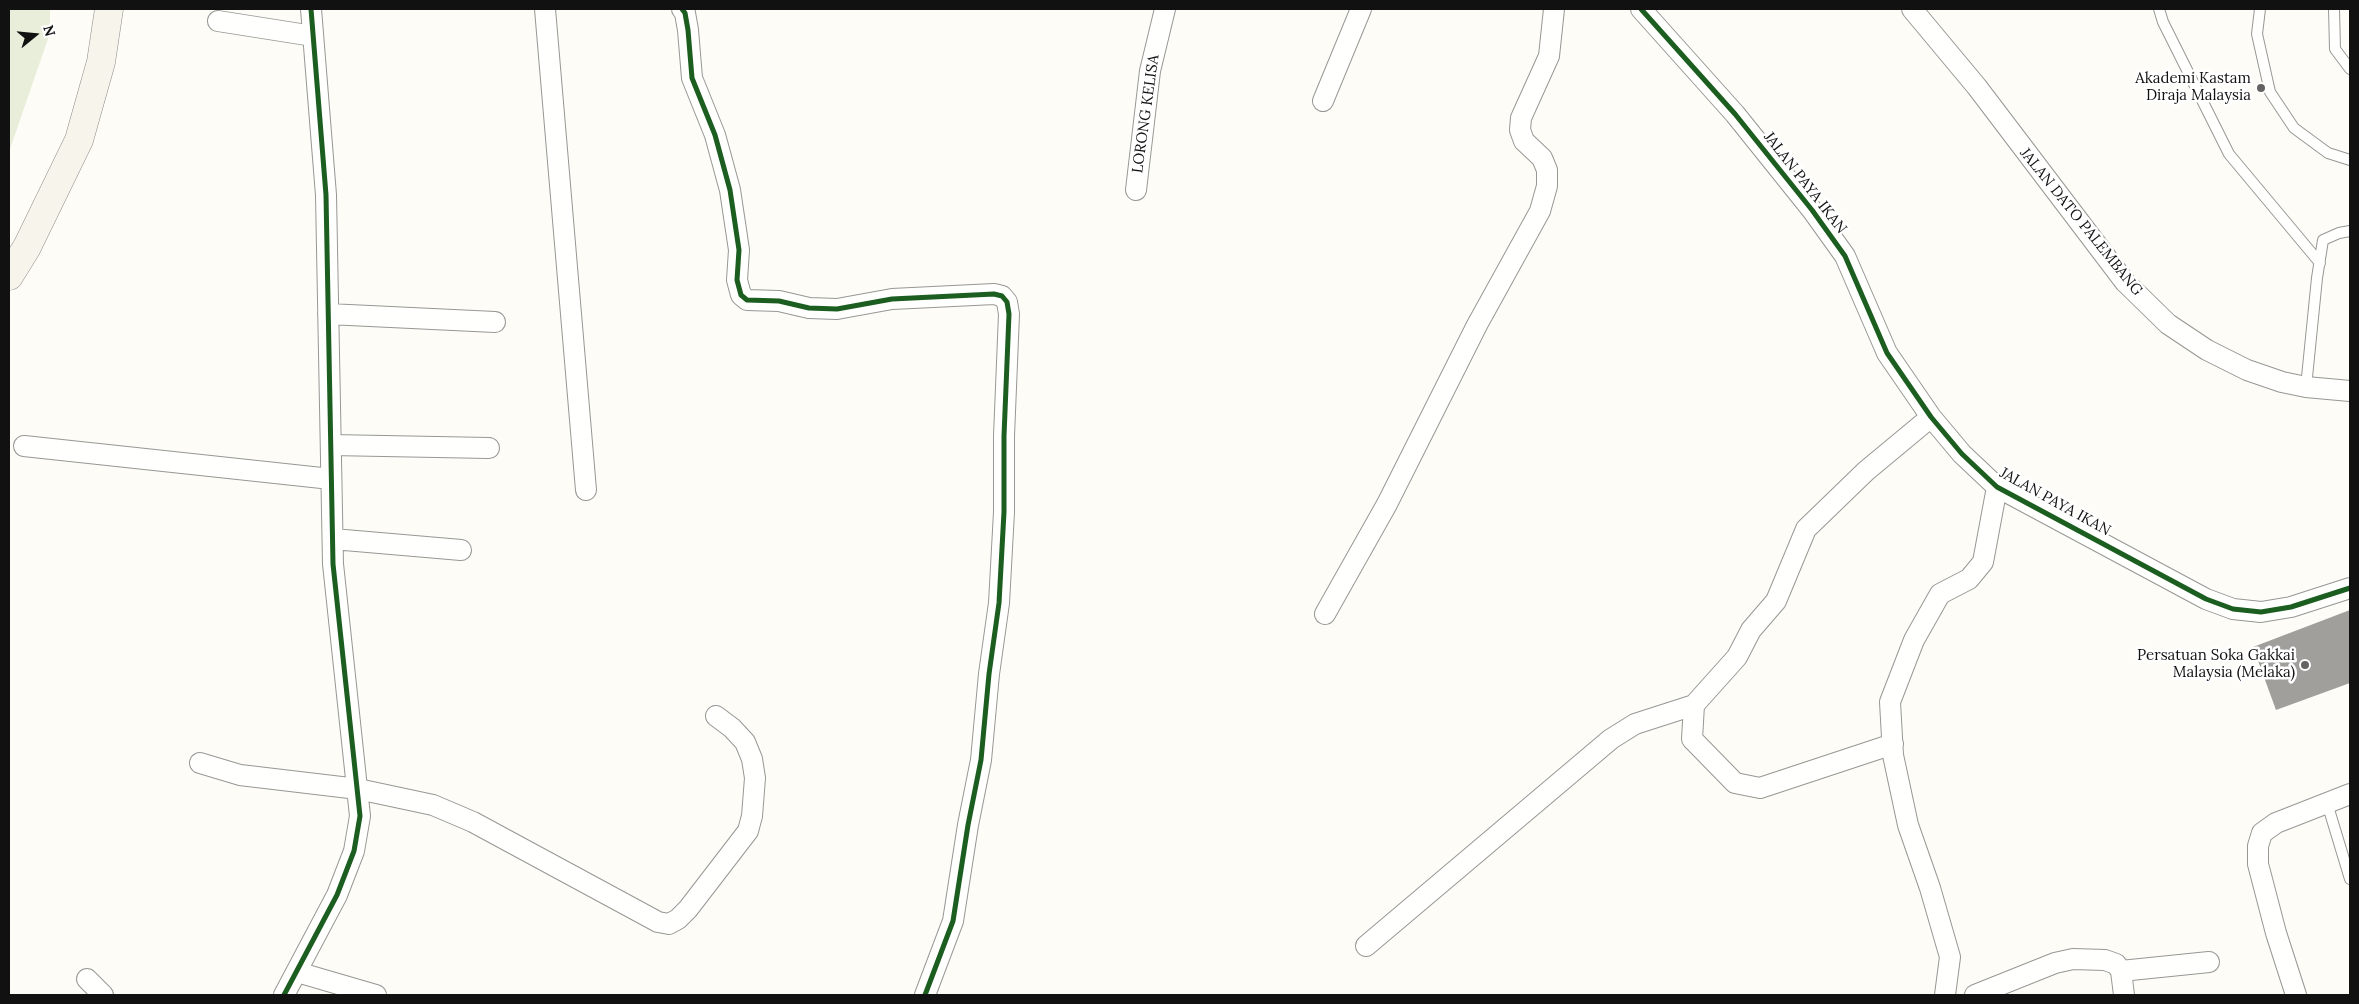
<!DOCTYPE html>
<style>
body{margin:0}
#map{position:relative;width:2359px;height:1004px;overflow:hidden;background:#fdfcf7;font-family:Lora,serif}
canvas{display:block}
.frame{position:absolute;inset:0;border:10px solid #111;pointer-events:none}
.north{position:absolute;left:10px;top:10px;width:50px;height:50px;-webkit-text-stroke:4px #fff;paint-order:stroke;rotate:73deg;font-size:14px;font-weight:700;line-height:20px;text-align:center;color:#111}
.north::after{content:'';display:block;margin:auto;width:18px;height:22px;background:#111;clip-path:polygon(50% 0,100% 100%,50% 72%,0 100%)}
</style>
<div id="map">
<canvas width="2359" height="1004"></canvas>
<div class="frame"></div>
<div class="north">N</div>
</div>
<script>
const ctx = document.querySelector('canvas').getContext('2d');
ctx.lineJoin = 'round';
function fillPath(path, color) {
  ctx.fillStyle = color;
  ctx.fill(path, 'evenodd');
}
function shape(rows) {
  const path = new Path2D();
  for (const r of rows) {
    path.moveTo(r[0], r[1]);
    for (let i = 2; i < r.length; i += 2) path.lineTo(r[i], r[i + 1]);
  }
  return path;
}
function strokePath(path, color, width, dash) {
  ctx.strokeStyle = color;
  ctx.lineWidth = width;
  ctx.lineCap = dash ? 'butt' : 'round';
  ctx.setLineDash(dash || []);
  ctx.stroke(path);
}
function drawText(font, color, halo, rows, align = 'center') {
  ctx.font = font + ' Lora,serif';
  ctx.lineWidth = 5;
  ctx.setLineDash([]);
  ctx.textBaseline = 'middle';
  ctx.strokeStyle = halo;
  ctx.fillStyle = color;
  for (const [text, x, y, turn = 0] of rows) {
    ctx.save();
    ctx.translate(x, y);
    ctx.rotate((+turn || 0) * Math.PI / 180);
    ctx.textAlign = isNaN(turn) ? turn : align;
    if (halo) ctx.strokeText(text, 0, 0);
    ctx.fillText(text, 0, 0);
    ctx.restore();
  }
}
const cemetery = shape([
 [9,9,50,9,50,33,9,152]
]);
const building = shape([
 [2350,610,2350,683,2276,710,2253,647]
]);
const service = shape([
 [2159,9,2163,22,2229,154,2320,263],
 [2260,9,2257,34,2270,92,2294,128,2328,153,2350,160],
 [2334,9,2335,49,2350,69],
 [2306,387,2317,278,2323,240,2339,233,2350,231],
 [2327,803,2350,879]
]);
const minor = shape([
 [545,9,586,490],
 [682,9,685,13,688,30,692,78,715,135,730,190,739,250,737,280,741,295,747,300,779,301,809,308,837,309,892,299,994,294,1002,296,1007,302,1009,314,1004,436,1004,512,999,603,989,674,981,760,968,825,953,921,925,995],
 [1641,9,1735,114,1812,210,1845,256,1887,353,1931,417,1962,454,1997,487,2206,599,2233,609,2261,612,2291,607,2350,588],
 [1912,9,1977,87,2125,282,2168,324,2207,350,2247,370,2282,382,2306,387,2350,391],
 [218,21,313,36],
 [1323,101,1361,9],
 [1136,190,1150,71,1165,9],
 [328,314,495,322],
 [331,445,489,448],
 [24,446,331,479],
 [333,539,461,550],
 [1325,614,1387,504,1477,325,1540,211,1547,186,1547,170,1542,158,1524,141,1520,130,1521,118,1549,56,1554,9],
 [1893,744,1760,788,1735,783,1692,739,1694,705,1737,657,1751,630,1776,601,1806,529,1866,471,1931,417],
 [200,763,240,775,358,789,433,805,473,822,658,922,669,924,678,919,688,909,748,831,752,816,755,778,752,759,745,742,732,728,716,716],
 [1366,946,1611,739,1635,724,1694,705],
 [2121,971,2209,962],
 [297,972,376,995],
 [87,979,103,995],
 [284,995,337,895,354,851,360,816,333,564,326,195,311,9],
 [1945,995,1950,957,1930,888,1908,825,1893,755,1890,702,1914,640,1940,594,1969,579,1983,562,1997,487],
 [1975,995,2055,963,2073,959,2105,960,2116,964,2121,971,2124,995],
 [2296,995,2276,933,2258,864,2258,846,2262,833,2276,823,2350,794]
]);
const secondary = shape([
 [9,276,27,247,79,140,101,62,109,9]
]);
const cycleway = shape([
 [682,9,685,13,688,30,692,78,715,135,730,190,739,250,737,280,741,295,747,300,779,301,809,308,837,309,892,299,994,294,1002,296,1007,302,1009,314,1004,436,1004,512,999,603,989,674,981,760,968,825,953,921,925,995],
 [1641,9,1735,114,1812,210,1845,256,1887,353,1931,417,1962,454,1997,487,2206,599,2233,609,2261,612,2291,607,2350,588],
 [284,995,337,895,354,851,360,816,333,564,326,195,311,9]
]);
const markers = [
 [2261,88,5,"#646362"],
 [2305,665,5,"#646362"]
];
const poiNames = [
 ["Akademi Kastam",2251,79],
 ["Diraja Malaysia",2251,96],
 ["Persatuan Soka Gakkai",2295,656],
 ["Malaysia (Melaka)",2295,673]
];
const streetNames = [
 ["LORONG KELISA",1146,114,-82],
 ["JALAN PAYA IKAN",1805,183,52],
 ["JALAN DATO PALEMBANG",2081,222,51],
 ["JALAN PAYA IKAN",2055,502,29]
];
fillPath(cemetery, '#e9eedb');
fillPath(building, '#a19f9c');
strokePath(service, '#979795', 12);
strokePath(minor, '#979795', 22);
strokePath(secondary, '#8e8d8b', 29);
strokePath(service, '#fffffe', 10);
strokePath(minor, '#fffffe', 20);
strokePath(secondary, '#f6f4eb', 28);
strokePath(cycleway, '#1b5e20', 5);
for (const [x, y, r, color] of markers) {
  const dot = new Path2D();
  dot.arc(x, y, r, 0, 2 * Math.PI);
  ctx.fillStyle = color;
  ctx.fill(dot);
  strokePath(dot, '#fff', 2);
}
drawText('15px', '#111', '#fff', poiNames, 'right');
drawText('15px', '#111', '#fff', streetNames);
</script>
